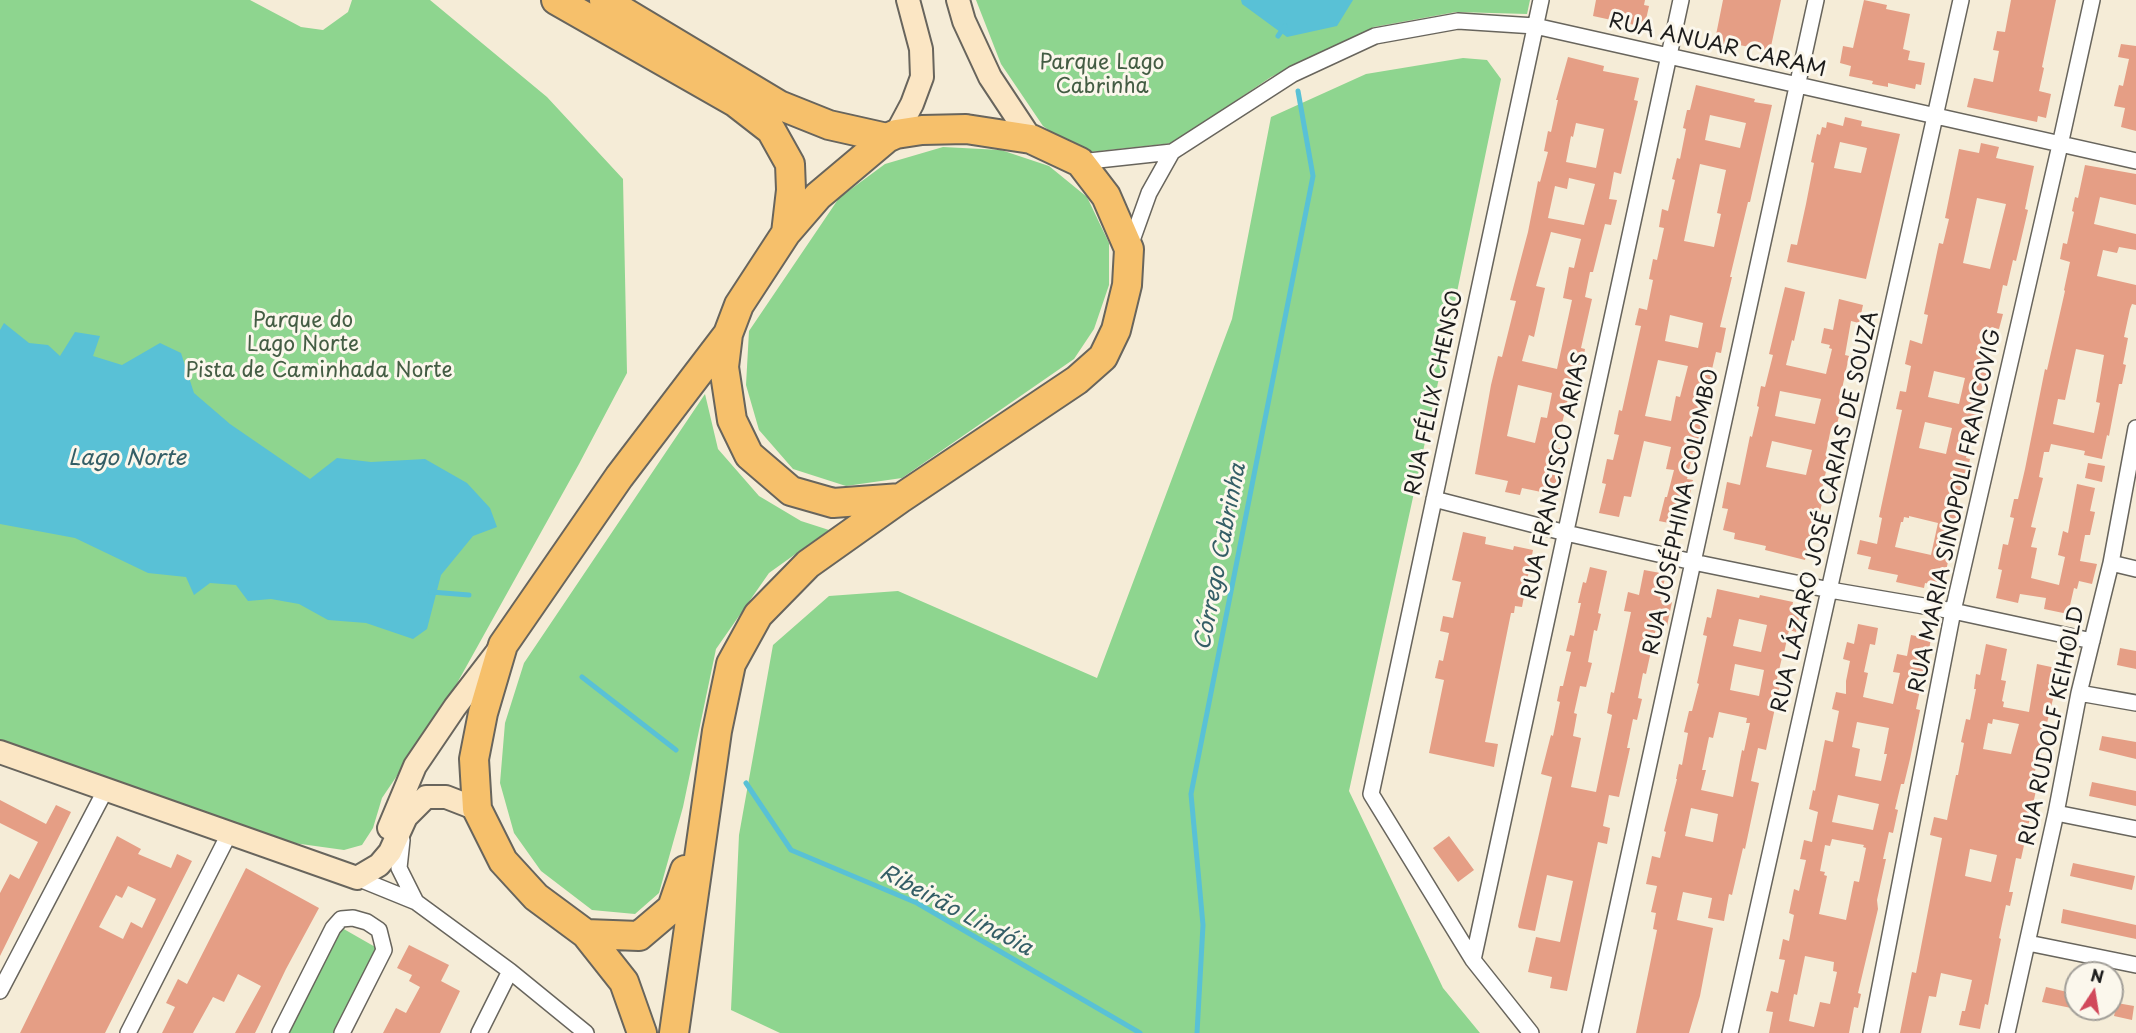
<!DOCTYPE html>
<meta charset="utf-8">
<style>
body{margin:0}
#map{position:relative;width:2136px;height:1033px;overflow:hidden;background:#f5ecd7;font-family:"Playpen Sans",sans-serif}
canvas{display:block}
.north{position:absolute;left:2064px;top:961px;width:60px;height:60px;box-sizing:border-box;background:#fbf7ec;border:2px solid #a29f99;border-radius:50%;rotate:12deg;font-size:16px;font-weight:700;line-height:24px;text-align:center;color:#1c1c1c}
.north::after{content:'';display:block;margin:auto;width:21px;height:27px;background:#d1495b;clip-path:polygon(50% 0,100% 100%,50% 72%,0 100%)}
</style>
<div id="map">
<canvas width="2136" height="1033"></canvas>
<div class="north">N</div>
</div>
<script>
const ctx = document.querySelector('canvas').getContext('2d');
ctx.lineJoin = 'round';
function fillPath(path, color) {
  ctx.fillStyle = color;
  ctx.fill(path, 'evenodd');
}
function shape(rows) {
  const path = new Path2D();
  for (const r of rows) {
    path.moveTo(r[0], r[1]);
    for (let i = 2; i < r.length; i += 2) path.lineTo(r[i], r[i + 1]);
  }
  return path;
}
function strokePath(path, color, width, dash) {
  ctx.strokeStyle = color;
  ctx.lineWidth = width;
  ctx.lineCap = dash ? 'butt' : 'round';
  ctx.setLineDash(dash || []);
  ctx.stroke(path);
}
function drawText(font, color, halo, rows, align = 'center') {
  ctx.font = font + ' "Playpen Sans",sans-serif';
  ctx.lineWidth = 6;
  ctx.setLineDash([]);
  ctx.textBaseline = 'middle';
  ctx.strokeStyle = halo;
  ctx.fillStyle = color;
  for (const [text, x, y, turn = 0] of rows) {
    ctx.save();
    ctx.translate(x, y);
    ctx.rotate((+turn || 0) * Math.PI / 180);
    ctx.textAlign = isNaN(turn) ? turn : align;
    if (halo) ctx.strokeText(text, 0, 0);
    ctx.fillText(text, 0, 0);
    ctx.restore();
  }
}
const green = shape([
 [0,0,250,0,301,27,323,30,348,12,352,0,430,0,547,97,623,179,627,373,579,464,446,703,382,798,373,828,362,845,344,850,279,841,0,743],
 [976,0,1530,0,1527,14,1456,12,1374,27,1271,77,1173,143,1081,153,1043,126,1001,64],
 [1463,58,1487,60,1501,79,1444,355,1349,791,1443,988,1480,1033,780,1033,731,1010,739,835,773,645,829,596,898,591,1097,678,1232,319,1271,117,1366,74],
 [943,147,1001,150,1049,166,1087,197,1109,243,1109,285,1094,329,1074,359,902,478,846,486,793,469,759,430,746,385,749,331,839,198,885,164],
 [705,394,718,449,759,496,801,521,829,530,769,573,716,649,683,807,659,893,635,914,592,910,541,871,514,833,500,783,505,723,524,663],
 [342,928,377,948,334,1033,289,1033]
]);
const water = shape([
 [1241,0,1353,0,1337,26,1287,37,1242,4],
 [4,323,29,343,48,345,60,356,75,332,100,336,93,356,122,365,160,343,181,353,194,393,230,424,310,479,337,458,371,462,425,459,467,483,490,508,497,527,473,536,441,575,427,629,413,639,366,623,328,620,299,604,271,599,248,601,236,585,210,583,194,595,186,577,148,573,75,538,0,524,0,330]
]);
const stream = shape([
 [1278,36,1285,26],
 [431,592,469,595],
 [582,677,676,750],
 [746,783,791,850,917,903,1140,1033],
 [1197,1033,1203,925,1191,794,1313,176,1298,91]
]);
const building = shape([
 [1596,0,1645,0,1644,5,1649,6,1645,24,1639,23,1639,26,1593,16],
 [1723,0,1781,0,1770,51,1734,44,1732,54,1717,51,1719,41,1715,40],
 [1864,0,1887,5,1886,9,1910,14,1903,49,1910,51,1908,60,1925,63,1921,85,1916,84,1915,89,1888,83,1888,87,1872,84,1873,81,1849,76,1851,66,1840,63,1843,46,1853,48],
 [2011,0,2056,0,2042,67,2044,68,2039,91,2051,94,2046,118,2038,116,2037,122,1967,107,1974,78,1993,82,1999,51,1993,50,1997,31,2005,32],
 [2121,44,2136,46,2136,131,2121,127,2125,108,2114,106,2119,85,2123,86,2129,59,2118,57],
 [1568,57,1604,66,1603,71,1639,78,1634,100,1638,101,1621,174,1614,172,1609,199,1617,200,1611,225,1605,224,1593,272,1590,272,1585,297,1592,299,1581,348,1585,349,1582,367,1576,366,1556,448,1560,448,1554,473,1562,475,1558,488,1548,486,1546,493,1522,488,1520,495,1505,492,1508,481,1475,474,1491,385,1498,356,1502,357,1516,301,1510,300,1528,232,1538,181,1540,182,1548,152,1544,151,1548,131,1551,132,1558,100,1556,100],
 [1576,123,1604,129,1596,168,1566,162,1571,136,1573,137],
 [1569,178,1595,184,1584,225,1548,218,1555,186,1567,189],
 [1551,232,1581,239,1574,268,1569,267,1563,298,1572,300,1557,369,1522,361,1529,335,1534,337,1545,288,1536,286],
 [1518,385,1552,393,1547,418,1541,417,1535,443,1507,436],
 [1696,85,1755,99,1754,102,1772,105,1750,202,1748,202,1730,277,1732,277,1720,327,1726,328,1721,353,1716,352,1710,378,1712,378,1700,428,1702,428,1697,453,1693,452,1687,479,1693,480,1688,502,1684,501,1679,525,1659,521,1665,497,1667,497,1674,470,1666,469,1671,447,1644,441,1631,497,1624,496,1619,517,1599,513,1606,484,1602,483,1607,459,1613,460,1619,435,1614,434,1619,410,1622,411,1641,326,1635,325,1639,308,1647,310,1653,280,1649,279,1653,259,1657,260,1664,228,1659,227,1662,209,1668,211,1675,180,1672,179,1677,158,1680,159,1686,129,1683,128,1687,110,1690,110],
 [1710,115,1746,123,1740,148,1705,140],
 [1700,164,1726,170,1717,213,1721,214,1714,247,1684,241],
 [1670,315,1703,323,1698,348,1665,341],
 [1658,360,1688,366,1680,397,1676,396,1671,421,1645,416],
 [1845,117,1862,121,1861,126,1900,134,1866,279,1787,262,1791,244,1797,245,1806,204,1814,163,1811,162,1817,134,1820,135,1822,127,1826,128,1827,122,1843,126],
 [1840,142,1867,148,1861,173,1834,168],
 [1981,143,1999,147,1996,158,2034,166,2025,209,2028,210,2016,261,2013,260,2007,286,2003,285,1997,313,2003,314,1999,329,1993,328,1986,357,1991,359,1986,383,1983,382,1974,432,1972,432,1966,458,1970,459,1965,481,1962,481,1957,507,1961,508,1942,587,1925,583,1924,588,1896,582,1898,575,1868,569,1871,557,1857,554,1860,540,1877,544,1882,518,1879,517,1902,410,1896,409,1900,391,1906,392,1911,366,1905,364,1910,340,1922,344,1928,315,1924,314,1939,243,1943,244,1949,219,1945,218,1959,149,1979,153],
 [1977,198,2006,204,1990,269,1963,263],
 [1934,371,1965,378,1959,404,1928,397],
 [1925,422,1952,428,1946,454,1919,448],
 [1909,516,1938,523,1931,555,1895,547,1901,522,1903,522,1904,517,1909,518],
 [2085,165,2136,174,2136,205,2100,197,2094,224,2136,234,2136,250,2119,247,2117,253,2103,250,2097,276,2136,285,2136,305,2132,304,2130,309,2124,337,2128,338,2123,364,2126,365,2122,384,2119,384,2109,436,2107,435,2102,459,2084,455,2085,451,2051,444,2049,452,2044,452,2039,477,2043,478,2031,527,2036,528,2031,547,2037,548,2031,578,2059,585,2065,557,2058,555,2063,531,2068,533,2077,484,2095,488,2090,511,2095,512,2090,535,2085,535,2080,561,2097,564,2092,584,2079,581,2077,589,2074,588,2068,614,2044,609,2046,598,2020,594,2018,603,1996,598,2002,570,1998,569,2003,544,2008,545,2014,518,2010,517,2014,499,2018,499,2025,469,2045,369,2047,370,2065,291,2064,290,2070,262,2060,259,2063,243,2067,244,2074,212,2072,211,2075,197,2078,198],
 [2076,349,2104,355,2096,402,2100,403,2094,433,2053,424,2058,399,2065,400],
 [1785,287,1805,292,1794,341,1792,340,1786,365,1826,374,1832,349,1829,348,1830,345,1821,343,1824,328,1833,330,1839,299,1863,305,1859,323,1851,321,1845,355,1849,356,1839,403,1842,403,1836,429,1831,428,1826,453,1830,454,1819,502,1822,503,1816,529,1812,528,1805,560,1765,550,1766,546,1734,539,1735,533,1723,530,1728,509,1722,508,1727,482,1740,485,1750,436,1752,437,1759,407,1757,406,1761,386,1765,387,1773,355,1769,354],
 [1780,391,1821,399,1815,424,1775,416],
 [1772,441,1812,450,1806,475,1766,467],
 [2088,463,2105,466,2102,482,2085,478],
 [1463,532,1486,537,1485,544,1513,550,1514,546,1533,550,1522,607,1515,606,1514,613,1511,613,1490,717,1485,742,1498,744,1494,767,1429,753,1444,680,1435,678,1439,660,1443,661,1449,633,1440,631,1443,616,1453,618,1461,582,1452,580],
 [1590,567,1607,571,1598,613,1601,614,1597,631,1594,630,1588,662,1592,663,1586,687,1580,686,1574,713,1577,714,1573,736,1581,738,1571,787,1596,792,1612,715,1607,713,1611,692,1614,693,1631,612,1624,611,1628,592,1639,595,1644,570,1666,574,1660,600,1672,602,1667,626,1657,624,1646,674,1643,673,1638,698,1642,699,1637,720,1633,719,1627,748,1630,748,1619,797,1609,795,1603,826,1610,828,1607,844,1598,842,1567,991,1550,988,1552,977,1528,972,1536,937,1560,942,1573,881,1547,875,1535,931,1519,928,1518,926,1552,777,1541,774,1551,735,1553,736,1560,702,1557,701,1560,686,1563,686,1571,652,1566,651,1570,635,1574,636,1581,603,1578,603,1583,582,1586,583],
 [1717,589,1759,598,1760,595,1793,602,1792,607,1801,608,1796,632,1789,630,1784,653,1783,653,1777,679,1781,680,1766,750,1758,748,1751,781,1759,783,1745,849,1743,848,1732,895,1729,894,1724,921,1708,918,1712,898,1683,892,1677,920,1713,928,1700,996,1689,1033,1636,1033,1657,930,1653,929,1656,913,1651,912,1657,886,1646,884,1652,856,1660,858,1666,832,1664,831,1677,779,1676,779,1679,764,1682,765,1688,733,1684,732,1689,711,1692,711,1699,684,1697,683,1707,636,1703,635,1707,617,1711,618],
 [1739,619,1767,625,1761,652,1733,646],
 [1735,664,1764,670,1759,696,1730,690],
 [1719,712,1747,718,1746,723,1750,723,1744,751,1742,750,1733,797,1701,790,1706,770,1702,770,1709,737,1713,738],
 [1691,808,1718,814,1713,842,1685,836],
 [1858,624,1878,628,1875,645,1870,644,1864,672,1868,673,1863,697,1893,704,1900,673,1893,672,1897,654,1907,656,1911,635,1931,639,1927,660,1931,661,1926,681,1922,680,1916,709,1920,710,1910,759,1904,784,1901,784,1895,809,1898,810,1893,833,1889,832,1883,859,1886,859,1877,900,1878,909,1858,993,1861,994,1858,1008,1854,1007,1849,1033,1769,1033,1773,1012,1766,1011,1771,991,1778,993,1785,960,1779,959,1783,939,1789,941,1794,915,1789,913,1794,889,1799,891,1806,860,1800,859,1804,840,1812,842,1818,812,1809,809,1813,790,1815,791,1825,740,1833,742,1839,711,1832,709,1836,692,1846,694,1846,681,1850,661,1843,659,1847,642,1854,644],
 [1857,722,1889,728,1884,754,1887,754,1881,781,1855,776,1860,749,1852,747],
 [1838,795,1879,804,1873,830,1832,822],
 [1832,839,1864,845,1863,847,1866,848,1859,882,1854,881,1846,920,1819,914,1827,876,1824,875,1825,872,1820,871,1825,845,1830,846],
 [1805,956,1834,962,1833,971,1837,972,1830,1004,1820,1002,1814,1027,1789,1021,1794,994,1797,995],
 [1986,644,2007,649,2001,680,2006,681,2002,701,2004,702,2003,707,2029,712,2037,664,2056,668,2052,690,2055,691,2043,739,2045,739,2041,757,2038,757,2032,785,2037,786,2021,859,2016,858,2009,892,2013,892,2010,906,2006,905,1999,938,2001,939,1993,979,1988,1005,1985,1004,1980,1029,1959,1025,1962,1011,1965,1011,1972,980,1941,973,1936,997,1929,996,1921,1033,1900,1033,1912,972,1916,973,1942,838,1930,835,1934,817,1947,820,1956,775,1958,775,1964,743,1961,742,1966,719,1970,720,1976,689,1974,689,1976,674,1980,675],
 [1993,719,2019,724,2011,754,1983,749,1988,723,1992,724],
 [1970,849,1997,855,1991,882,1965,876],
 [2120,648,2136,651,2136,669,2117,665],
 [2102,736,2136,742,2136,759,2099,750],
 [2092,782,2136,791,2136,806,2089,796],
 [0,800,46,824,56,805,71,812,0,956,0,893,10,874,19,879,38,842,0,823],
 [117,836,141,849,138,854,171,868,177,854,192,861,105,1033,20,1033],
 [128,886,156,899,142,928,131,922,123,939,99,927,116,895,122,898],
 [1449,836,1474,870,1458,882,1433,848],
 [2073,863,2135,876,2132,890,2070,876],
 [246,868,319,908,286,969,260,1023,255,1033,235,1033,261,986,238,974,224,1002,213,997,193,1033,162,1033,175,1007,166,1003,178,979,187,984],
 [2063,909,2136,925,2136,939,2061,923],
 [409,945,449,965,441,981,460,991,440,1033,383,1033,396,1008,406,1013,420,987,409,981,412,975,397,968],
 [2046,987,2076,994,2076,1009,2042,1002],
 [2117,1003,2134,1006,2132,1020,2114,1016]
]);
const street = shape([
 [1080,162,1172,152,1293,74,1375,36,1458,21,1535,26,2136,161],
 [1130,246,1149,193,1172,152],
 [1434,499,1566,533,1693,562,1830,590,1953,611,2092,641],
 [2111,563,2136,569],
 [2079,693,2136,703],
 [2056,813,2136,829],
 [402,840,399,868,416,902],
 [357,878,416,902,510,971,586,1033],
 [2028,943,2136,965],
 [1473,960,1681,0],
 [0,991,106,789],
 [128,1033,230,832],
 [280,1033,333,928,341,919,353,918,367,922,379,930,384,950,342,1033],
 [479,1033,510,971],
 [1531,1033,1473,960,1371,794,1541,0],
 [1590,1033,1816,0],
 [1730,1033,1961,0],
 [1871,1033,1953,611,2060,145,2092,0],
 [2007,1033,2056,813,2079,693,2111,563,2136,428]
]);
const secondary = shape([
 [958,0,964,21,990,77,1031,139],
 [896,134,912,104,922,77,921,49,908,0],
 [0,752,357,878,379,865,390,852,406,817,426,797,446,797,477,809],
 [389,828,415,766,455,707,498,651]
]);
const highway = shape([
 [556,0,735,102,771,130,790,164,791,190,786,233],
 [604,0,779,105,829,125,887,138],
 [966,129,1031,139,1080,162,1106,196,1129,249,1127,285,1116,330,1103,357,1077,380,901,498,833,503,791,491,749,455,732,420,724,367,728,334,739,305,786,233,818,196,887,138,896,134,922,130,966,129],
 [586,934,639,936,672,908,685,870],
 [642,1033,624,982,586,934,536,897,503,861,477,809,474,759,483,713,503,645,619,477,728,334],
 [674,1033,717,731,731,664,758,615,808,564,901,498]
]);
const streetNames = [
 ["RUA ANUAR CARAM",1717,46,13],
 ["RUA FÉLIX CHENSO",1435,393,-78],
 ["RUA FRANCISCO ARIAS",1556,476,-78],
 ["RUA MARIA SINOPOLI FRANCOVIG",1956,511,-78],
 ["RUA JOSÉPHINA COLOMBO",1682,512,-78],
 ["RUA LÁZARO JOSÉ CARIAS DE SOUZA",1826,512,-77],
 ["RUA RUDOLF KEIHOLD",2053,726,-78]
];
const parkNames = [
 ["Parque Lago",1102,63],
 ["Cabrinha",1102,87],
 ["Parque do",303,321],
 ["Lago Norte",303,345],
 ["Pista de Caminhada Norte",319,371]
];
const waterNames = [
 ["Lago Norte",127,459],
 ["Córrego Cabrinha",1221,557,-79],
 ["Ribeirão Lindóia",956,911,28]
];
fillPath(green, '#8ed58f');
fillPath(water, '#59c1d6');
strokePath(stream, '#59c1d6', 5);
fillPath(building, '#e59e85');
strokePath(street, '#68655d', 18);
strokePath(secondary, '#68655d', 26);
strokePath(highway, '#68655d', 32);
strokePath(street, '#fff', 15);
strokePath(secondary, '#fbe6c4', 22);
strokePath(highway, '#f6c06b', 28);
drawText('21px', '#1c1c1c', '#fbf7ec', streetNames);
drawText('21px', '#445d44', '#fbf7ec', parkNames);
drawText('italic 22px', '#345e66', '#fbf7ec', waterNames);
</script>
